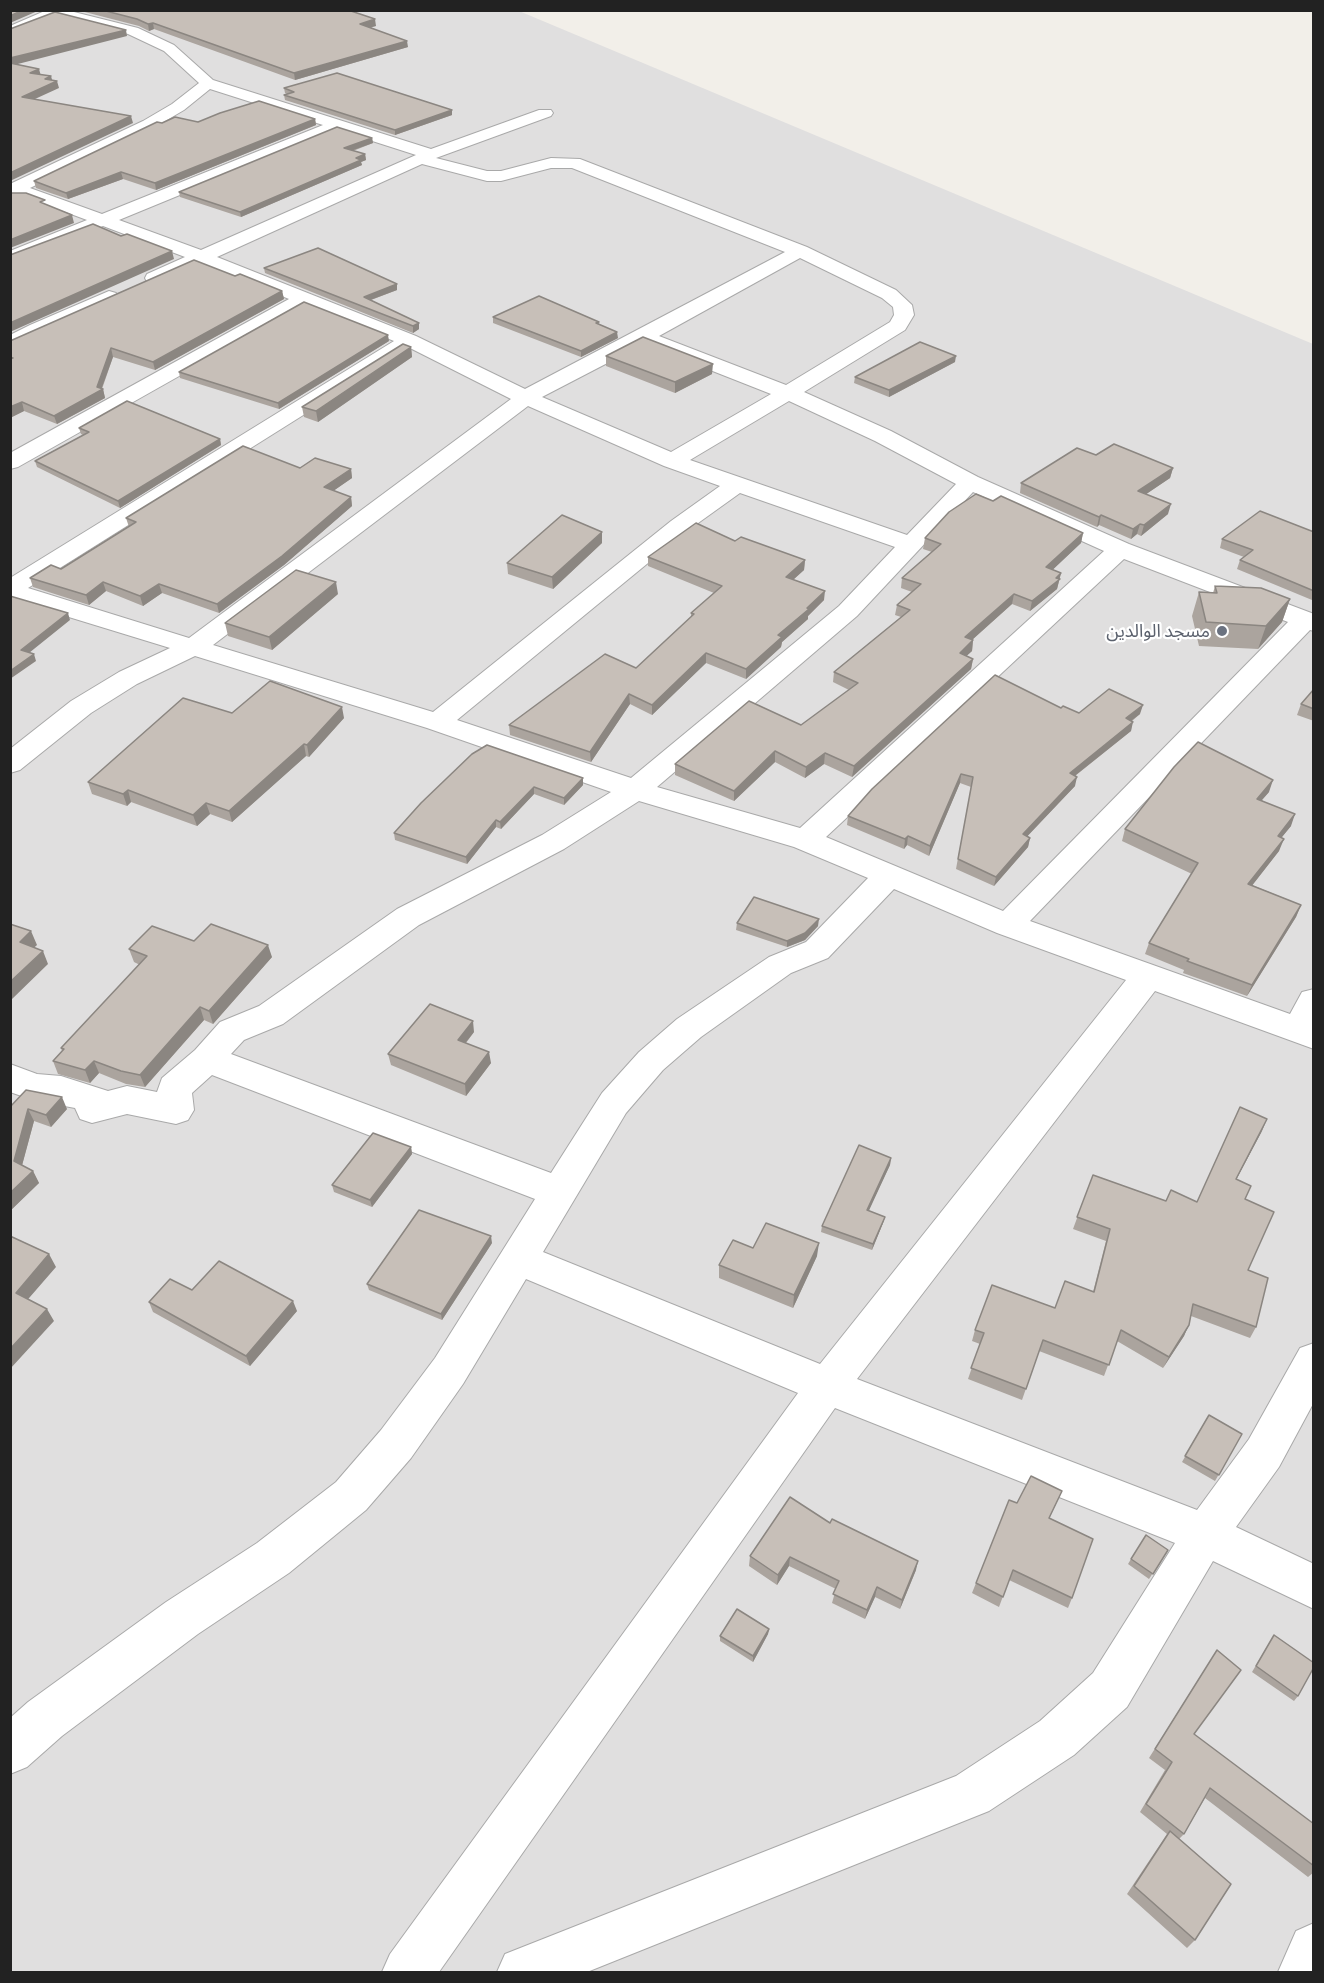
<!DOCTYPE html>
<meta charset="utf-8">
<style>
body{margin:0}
#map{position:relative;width:1324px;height:1983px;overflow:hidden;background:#f2efe9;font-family:Commissioner,sans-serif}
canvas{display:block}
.frame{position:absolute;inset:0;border:12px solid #222;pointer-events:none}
</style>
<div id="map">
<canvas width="1324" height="1983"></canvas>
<div class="frame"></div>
</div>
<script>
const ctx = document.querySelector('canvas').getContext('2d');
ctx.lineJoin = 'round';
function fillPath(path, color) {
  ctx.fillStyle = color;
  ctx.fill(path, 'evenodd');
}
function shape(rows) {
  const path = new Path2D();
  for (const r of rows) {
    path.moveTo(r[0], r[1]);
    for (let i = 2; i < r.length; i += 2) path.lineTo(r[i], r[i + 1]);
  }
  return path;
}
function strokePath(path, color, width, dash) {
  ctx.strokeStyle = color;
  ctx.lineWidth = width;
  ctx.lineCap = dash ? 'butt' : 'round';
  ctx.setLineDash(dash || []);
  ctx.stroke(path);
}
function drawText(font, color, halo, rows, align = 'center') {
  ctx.font = font + ' Commissioner,"Noto Sans Arabic",sans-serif';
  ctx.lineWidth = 4.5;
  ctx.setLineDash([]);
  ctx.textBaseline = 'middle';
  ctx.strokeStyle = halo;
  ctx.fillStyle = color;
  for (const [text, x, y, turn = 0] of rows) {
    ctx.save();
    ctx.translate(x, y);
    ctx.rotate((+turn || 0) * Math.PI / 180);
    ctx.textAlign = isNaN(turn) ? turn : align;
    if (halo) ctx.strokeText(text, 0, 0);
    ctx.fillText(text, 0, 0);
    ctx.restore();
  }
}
const residential = shape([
 [11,11,519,11,1313,344,1313,1972,11,1972]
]);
const minor = shape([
 [47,10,66,10,138,28,174,45,213,80,431,149,539,110,551,110,553,113,551,116,436,158,487,171,501,171,551,158,580,159,807,247,896,290,912,305,914,315,905,330,804,392,891,431,978,477,1129,544,1314,614,1314,631,1310,630,1030,921,1290,1014,1302,992,1314,989,1314,1049,1155,991,857,1379,1197,1510,1249,1439,1300,1348,1314,1343,1314,1402,1279,1467,1236,1527,1314,1564,1314,1609,1213,1561,1127,1707,1074,1755,989,1811,587,1972,497,1972,505,1954,956,1776,1040,1721,1093,1673,1175,1543,835,1408,439,1972,382,1972,390,1954,798,1393,526,1279,463,1384,411,1458,366,1510,289,1573,198,1634,62,1736,27,1767,10,1774,10,1718,28,1702,166,1602,257,1543,336,1482,381,1430,435,1358,535,1199,212,1075,192,1093,194,1110,188,1120,176,1124,127,1114,92,1123,80,1119,75,1108,33,1100,10,1092,10,1064,37,1074,61,1076,108,1091,127,1086,157,1092,162,1078,195,1050,220,1022,259,1006,397,909,542,835,611,792,427,728,195,656,137,684,91,713,20,770,10,773,10,749,71,701,119,672,170,648,10,599,10,578,394,341,305,305,18,467,10,469,10,453,289,299,202,263,161,282,147,282,145,278,147,274,185,257,103,226,10,263,10,251,87,220,28,198,10,199,10,184,143,121,172,104,199,83,164,51,128,34,56,16,10,35,10,26,47,10],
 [210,89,323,125,102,214,30,188,155,127,184,110,210,89],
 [338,130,416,155,201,250,119,220,338,130],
 [422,164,487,181,501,181,551,168,572,168,785,252,525,389,416,336,217,257,422,164],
 [800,258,882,298,893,307,894,315,890,322,786,385,659,336,800,258],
 [644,344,771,394,671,452,542,397,644,344],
 [410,348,511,399,189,638,28,588,410,348],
 [789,401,875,441,956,484,907,535,690,460,789,401],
 [528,406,664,466,720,486,671,521,433,712,213,645,528,406],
 [973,492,1104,551,800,828,657,787,857,616,973,492],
 [740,493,895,547,839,606,631,778,457,720,687,531,740,493],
 [1124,559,1288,622,1003,911,826,837,1124,559],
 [639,801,794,847,868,878,806,942,769,957,677,1019,639,1052,602,1093,551,1173,231,1054,244,1040,283,1024,419,925,564,849,639,801],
 [894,889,997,933,1126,980,820,1364,543,1252,626,1113,663,1070,701,1037,791,973,828,958,894,889],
 [109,291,116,293,119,297,116,301,10,350,10,335,30,325,109,291],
 [1314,1923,1314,1972,1278,1972,1296,1931,1314,1923]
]);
const wall = shape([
 [77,10,355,10,355,13,376,26,371,27,408,47,295,80,154,29,149,31,139,26],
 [284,88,452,110,452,115,395,135,285,100,284,95,287,94,285,93],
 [315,119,316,125,156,190,123,179,68,199,36,188,34,181,162,123],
 [372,138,373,143,353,151,365,154,366,160,361,162,362,165,241,217,180,197,179,192],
 [264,268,397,284,397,290,371,300,419,329,413,333,265,273],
 [235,276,282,291,284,299,155,370,113,357,102,389,103,389,105,398,57,424,24,411,12,417,10,416,10,341],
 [493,317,599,322,599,325,618,338,581,357,493,323],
 [389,341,279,409,180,378,179,372],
 [411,347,412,357,318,422,304,417,302,407],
 [606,356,712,374,675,393,606,366],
 [955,362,889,397,854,383,855,377],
 [79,428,220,439,221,445,120,508,37,467,35,461,83,435,81,434],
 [1096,455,1173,468,1170,478,1146,494,1168,514,1141,536,1137,534,1131,539,1099,525,1097,527,1020,493,1021,483],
 [300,468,351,469,352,478,333,491,351,497,352,506,284,565,219,613,162,593,143,606,106,591,89,605,33,587,30,578,61,569,129,527,126,518],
 [1314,532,1314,599,1312,600,1237,569,1240,560,1244,557,1220,548,1222,539],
 [1083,533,1081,543,1052,570,1061,573,1057,589,1030,611,1012,604,972,640,973,640,972,651,966,656,973,659,971,669,852,777,824,764,805,778,775,762,734,801,675,775,675,764,801,725,849,690,833,682,834,672,901,617,895,615,897,605,912,592,901,588,902,578,932,552,923,549,925,538],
 [735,541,805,560,804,570,793,580,824,600,808,616,808,619,782,642,781,647,746,679,706,663,652,715,630,704,591,762,510,735,509,725,636,668,691,617,691,613,714,593,648,566,648,557],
 [602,543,553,589,508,574,507,563],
 [1215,586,1290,599,1282,622,1258,649,1199,646,1192,616,1199,592,1213,593],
 [338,594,272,650,228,636,225,623],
 [1314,689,1314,721,1297,715,1301,704],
 [1061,708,1079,713,1140,714,1132,721,1131,731,1075,776,1075,786,1027,836,1030,838,1028,847,994,886,956,869,971,787,960,783,929,856,907,845,904,849,847,825,848,816],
 [232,713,344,718,309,757,306,756,232,822,210,814,197,826,131,802,127,806,92,794,88,782],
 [472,754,583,785,564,805,534,794,501,829,496,827,467,864,395,840,394,833],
 [1269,792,1262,800,1291,826,1281,838,1279,851,1252,885,1301,905,1296,917,1247,996,1183,973,1184,970,1145,954,1149,943,1192,874,1122,841,1125,829],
 [737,923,818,926,805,940,787,947,736,930],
 [194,941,272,957,213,1024,204,1020,145,1087,126,1084,99,1073,90,1083,58,1074,53,1061,62,1051,61,1048,140,965,134,962,129,949],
 [474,1032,466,1043,491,1063,466,1096,391,1065,388,1054],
 [10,1107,67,1109,51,1127,34,1121,22,1165,33,1171,39,1183,10,1211],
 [1262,1131,1236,1180,1245,1199,1248,1270,1256,1327,1250,1338,1191,1316,1184,1336,1163,1368,1117,1341,1104,1376,1039,1351,1022,1400,968,1379,980,1344,972,1341,975,1330,1055,1308,1093,1292,1106,1241,1073,1229,1093,1175,1166,1201,1197,1202],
 [411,1147,412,1154,372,1207,334,1192,332,1185],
 [891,1158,890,1165,868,1211,885,1217,883,1223,872,1250,821,1232,822,1226],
 [492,1243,442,1320,369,1290,367,1284],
 [753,1248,817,1256,793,1308,719,1278,719,1265],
 [192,1290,297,1311,250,1366,153,1312,149,1302],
 [1209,1415,1242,1434,1215,1481,1182,1462],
 [1062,1491,1049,1519,1072,1598,1068,1608,1009,1580,999,1607,972,1593,976,1583,1017,1503],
 [830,1523,916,1570,900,1609,875,1597,865,1619,832,1603,836,1589,789,1566,777,1585,749,1566,750,1556],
 [1168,1550,1149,1579,1128,1564,1131,1559],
 [769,1629,768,1634,753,1662,720,1641,720,1636],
 [1274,1635,1298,1696,1294,1701,1252,1672],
 [1217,1650,1194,1734,1314,1824,1314,1872,1308,1877,1205,1798,1184,1834,1179,1839,1195,1940,1187,1948,1127,1894,1167,1834,1140,1812,1165,1770,1149,1758]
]);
const shadedWall = shape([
 [23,10,40,10,10,23,10,16],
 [375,19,376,26,361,30,360,24],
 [153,23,154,29,149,31,148,24],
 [126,30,127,36,10,66,10,58],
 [407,41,408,47,295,80,294,73],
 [39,69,41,76,30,73],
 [51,76,53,83,57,81,59,88,24,104,22,97,45,79],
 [452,110,452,115,395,135,395,130],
 [131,116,133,123,10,181,10,173],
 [315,119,316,125,156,190,155,183],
 [372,138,373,143,345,153,344,148],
 [365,154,366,160,361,162,362,165,241,217,240,212],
 [121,172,123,179,68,199,66,193],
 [72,215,74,223,10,248,10,240],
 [172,251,174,259,10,332,10,323],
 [397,284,397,290,365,302,364,297],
 [282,291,284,299,155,370,153,362],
 [419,323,419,329,413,333,413,326],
 [617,332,618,338,581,357,581,351],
 [388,335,389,341,279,409,278,403],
 [411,347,412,357,318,422,316,411],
 [111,348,113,357,101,390,103,389,105,398,57,424,54,416,97,387],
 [956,356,955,362,889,397,889,390],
 [713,364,712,374,675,393,675,382],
 [22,402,24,411,12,417,10,407],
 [220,439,221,445,120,508,118,501],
 [1173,468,1170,478,1136,501,1138,491],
 [351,469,352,478,326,496,324,487],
 [351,497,352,506,284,565,219,613,217,604],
 [1171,504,1168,514,1141,536,1144,525],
 [1101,515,1099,525,1097,527,1099,517],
 [1140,524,1137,534,1131,539,1133,529],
 [602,532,602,543,553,589,552,577],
 [1083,533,1081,543,1044,578,1046,567],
 [805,560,804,570,785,587,786,577],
 [1061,573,1057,589,1030,611,1032,601],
 [103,582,106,591,89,605,86,595],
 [336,582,338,594,272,650,269,637],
 [159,584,162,593,143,606,140,596],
 [825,591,824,600,808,616,808,619,782,642,781,647,746,679,746,669,778,635],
 [1014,594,1012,604,963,648,965,637],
 [1290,599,1282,622,1258,649,1266,626],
 [68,613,70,620,24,657,21,650],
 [973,640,972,651,958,664,960,653],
 [706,653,706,663,652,715,652,705],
 [34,654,36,661,10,679,10,671],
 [973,659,971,669,852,777,854,766],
 [629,694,630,704,591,762,590,752],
 [1143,705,1140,714,1123,727,1126,718],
 [342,707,344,718,309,757,307,745],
 [1133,722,1131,731,1067,782,1070,773],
 [304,744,306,756,232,822,229,811],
 [775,751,775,762,734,801,734,791],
 [825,753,824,764,805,778,806,767],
 [961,774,960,783,929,856,930,846],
 [1077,777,1075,786,1021,843,1023,834],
 [583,778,583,785,564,805,564,798],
 [1273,780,1269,792,1253,810,1257,799],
 [534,787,534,794,501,829,500,822],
 [128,790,131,802,127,806,123,794],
 [206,803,210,814,197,826,193,815],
 [1295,814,1291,826,1273,848,1278,836],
 [496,820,496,827,467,864,466,857],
 [908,836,907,845,904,849,905,839],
 [1030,838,1028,847,994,886,996,877],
 [1284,839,1279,851,1244,896,1248,884],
 [1301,905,1296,917,1247,996,1252,985],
 [819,919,818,926,805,940,787,947,787,941],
 [31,931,37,945,26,955,20,942],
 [268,945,272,957,213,1024,209,1011],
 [43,951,48,964,10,1001,10,982],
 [200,1007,204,1020,145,1087,140,1075],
 [473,1021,474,1032,459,1051,458,1040],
 [489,1052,491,1063,466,1096,465,1084],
 [94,1061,99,1073,90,1083,85,1070],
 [62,1097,67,1109,51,1127,46,1115],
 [28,1109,34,1121,20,1173,14,1161],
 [1267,1119,1262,1131,1230,1191,1236,1179],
 [411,1147,412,1154,372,1207,370,1200],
 [891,1158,890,1165,866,1217,867,1210],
 [33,1171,39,1183,10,1211,10,1193],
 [885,1217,883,1223,872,1250,873,1244],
 [491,1236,492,1243,442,1320,441,1314],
 [819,1243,817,1256,793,1308,794,1295],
 [49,1254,56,1267,23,1305,16,1293],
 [293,1301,297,1311,250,1366,246,1356],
 [47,1309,54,1321,10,1369,10,1349],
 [1189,1325,1184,1336,1163,1368,1169,1357],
 [790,1557,789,1566,777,1585,778,1575],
 [918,1561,916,1570,900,1609,902,1600],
 [877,1587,875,1597,865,1619,867,1610],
 [769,1629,768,1634,753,1662,753,1656]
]);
const building = shape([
 [10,10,23,10,10,16,10,10],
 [102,10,348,10,375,19,360,24,407,41,294,73,153,23,148,24,137,19,102,10],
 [55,12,126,30,10,58,10,29,55,12],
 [10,63,39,69,30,73,51,76,45,79,57,81,22,97,131,116,10,173,10,63],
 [337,73,452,110,395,130,284,95,294,92,284,88,337,73],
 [259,101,315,119,155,183,121,172,66,193,34,181,157,122,162,123,175,117,198,122,220,113,259,101],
 [337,127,372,138,344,148,365,154,356,158,361,160,240,212,179,192,337,127],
 [10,193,26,193,45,200,40,202,72,215,10,240,10,193],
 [93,224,121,236,127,234,172,251,10,323,10,255,93,224],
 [318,248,397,284,364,297,419,323,413,326,264,268,318,248],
 [194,260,235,276,240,274,282,291,153,362,111,348,97,387,103,389,54,416,22,402,10,407,10,359,13,358,10,357,10,341,194,260],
 [539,296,599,322,596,323,617,332,581,351,493,317,539,296],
 [304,302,388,335,278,403,179,372,304,302],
 [643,337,713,364,675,382,606,356,643,337],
 [920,342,956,356,889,390,855,377,920,342],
 [403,344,411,347,316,411,302,407,403,344],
 [127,401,220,439,118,501,35,461,89,432,79,428,127,401],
 [1114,444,1173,468,1138,491,1171,504,1144,525,1140,524,1133,529,1101,515,1099,517,1021,483,1077,448,1096,455,1114,444],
 [243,446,300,468,315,458,351,469,324,487,351,497,282,556,217,604,159,584,140,596,103,582,86,595,30,578,51,565,61,569,136,522,126,518,243,446],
 [976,494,993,501,1001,496,1083,533,1046,567,1061,573,1056,578,1060,579,1032,601,1014,594,965,637,973,640,960,653,973,659,854,766,825,753,806,767,775,751,734,791,675,764,749,701,801,725,858,683,834,672,910,610,897,605,921,584,902,578,941,544,925,538,949,512,976,494],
 [1260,511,1314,532,1314,591,1240,560,1253,550,1222,539,1260,511],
 [562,515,602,532,552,577,507,563,562,515],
 [696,523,735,541,741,537,805,560,786,577,825,591,807,608,809,609,778,635,782,637,746,669,706,653,652,705,629,694,590,752,509,725,605,654,636,668,694,614,691,613,722,586,648,557,696,523],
 [296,570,336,582,269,637,225,623,296,570],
 [1215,586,1261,588,1290,599,1266,626,1206,622,1199,592,1217,593,1215,586],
 [10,596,68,613,21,650,34,654,10,671,10,596],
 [995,675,1061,708,1063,706,1079,713,1109,689,1143,705,1126,718,1133,722,1070,773,1077,777,1023,834,1030,838,996,877,958,859,973,777,961,774,930,846,908,836,905,839,848,816,872,789,995,675],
 [270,681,342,707,307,745,304,744,229,811,206,803,193,815,128,790,123,794,88,782,183,698,232,713,270,681],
 [1314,689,1314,709,1301,704,1314,689],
 [1198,742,1273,780,1257,799,1295,814,1278,836,1284,839,1248,884,1301,905,1252,985,1187,961,1189,959,1149,943,1198,863,1125,829,1174,767,1198,742],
 [487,745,583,778,564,798,534,787,500,822,496,820,466,857,394,833,421,803,472,754,487,745],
 [754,897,819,919,805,933,787,941,737,923,754,897],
 [10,924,31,931,20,942,43,951,10,982,10,924],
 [211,924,268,945,209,1011,200,1007,140,1075,121,1071,94,1061,85,1070,53,1061,64,1049,61,1048,147,956,129,949,152,926,194,941,211,924],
 [430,1004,473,1021,458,1040,489,1052,465,1084,388,1054,430,1004],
 [26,1090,62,1097,46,1115,28,1109,14,1161,33,1171,10,1193,10,1107,26,1090],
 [1240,1107,1267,1119,1236,1179,1251,1186,1245,1199,1274,1212,1248,1270,1268,1278,1256,1327,1193,1304,1189,1325,1169,1357,1121,1330,1109,1365,1043,1340,1026,1389,971,1368,984,1333,975,1330,992,1285,1055,1308,1065,1281,1094,1292,1110,1229,1077,1217,1093,1175,1166,1201,1171,1190,1197,1202,1240,1107],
 [373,1133,411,1147,370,1200,332,1185,373,1133],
 [859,1145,891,1158,867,1210,885,1217,873,1244,822,1226,859,1145],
 [419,1210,491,1236,441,1314,367,1284,419,1210],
 [766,1223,819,1243,794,1295,719,1265,733,1240,753,1248,766,1223],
 [10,1236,49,1254,16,1293,47,1309,10,1349,10,1236],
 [219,1261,293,1301,246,1356,149,1302,170,1279,192,1290,219,1261],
 [1209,1415,1242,1434,1219,1475,1185,1456,1209,1415],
 [1031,1476,1062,1491,1049,1518,1093,1539,1072,1598,1013,1570,1003,1597,976,1583,1009,1500,1017,1503,1031,1476],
 [790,1497,830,1523,832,1519,918,1561,902,1600,877,1587,867,1610,833,1594,839,1581,790,1557,778,1575,750,1556,790,1497],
 [1146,1535,1168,1550,1153,1574,1131,1559,1146,1535],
 [737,1609,769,1629,753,1656,720,1636,737,1609],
 [1274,1635,1314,1663,1314,1667,1298,1696,1256,1666,1274,1635],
 [1217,1650,1241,1670,1194,1734,1314,1824,1314,1866,1210,1788,1184,1834,1146,1804,1172,1762,1155,1749,1217,1650],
 [1170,1831,1231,1884,1195,1940,1134,1886,1170,1831]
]);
const markers = [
 [1222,631,6,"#6b7280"]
];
const farWorshipnames = [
 ["مسجد الوالدين",1210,631]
];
fillPath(residential, '#e0dfdf');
strokePath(minor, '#a9a9a9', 2);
fillPath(minor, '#fff');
fillPath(wall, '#aba49e');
fillPath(shadedWall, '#8b8681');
fillPath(building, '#c7bfb8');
strokePath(building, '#8b8681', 1.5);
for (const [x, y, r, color] of markers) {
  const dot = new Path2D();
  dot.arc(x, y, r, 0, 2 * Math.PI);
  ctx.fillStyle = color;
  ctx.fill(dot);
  strokePath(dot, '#fff', 2);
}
drawText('18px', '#5b616d', '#fff', farWorshipnames, 'right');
</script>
